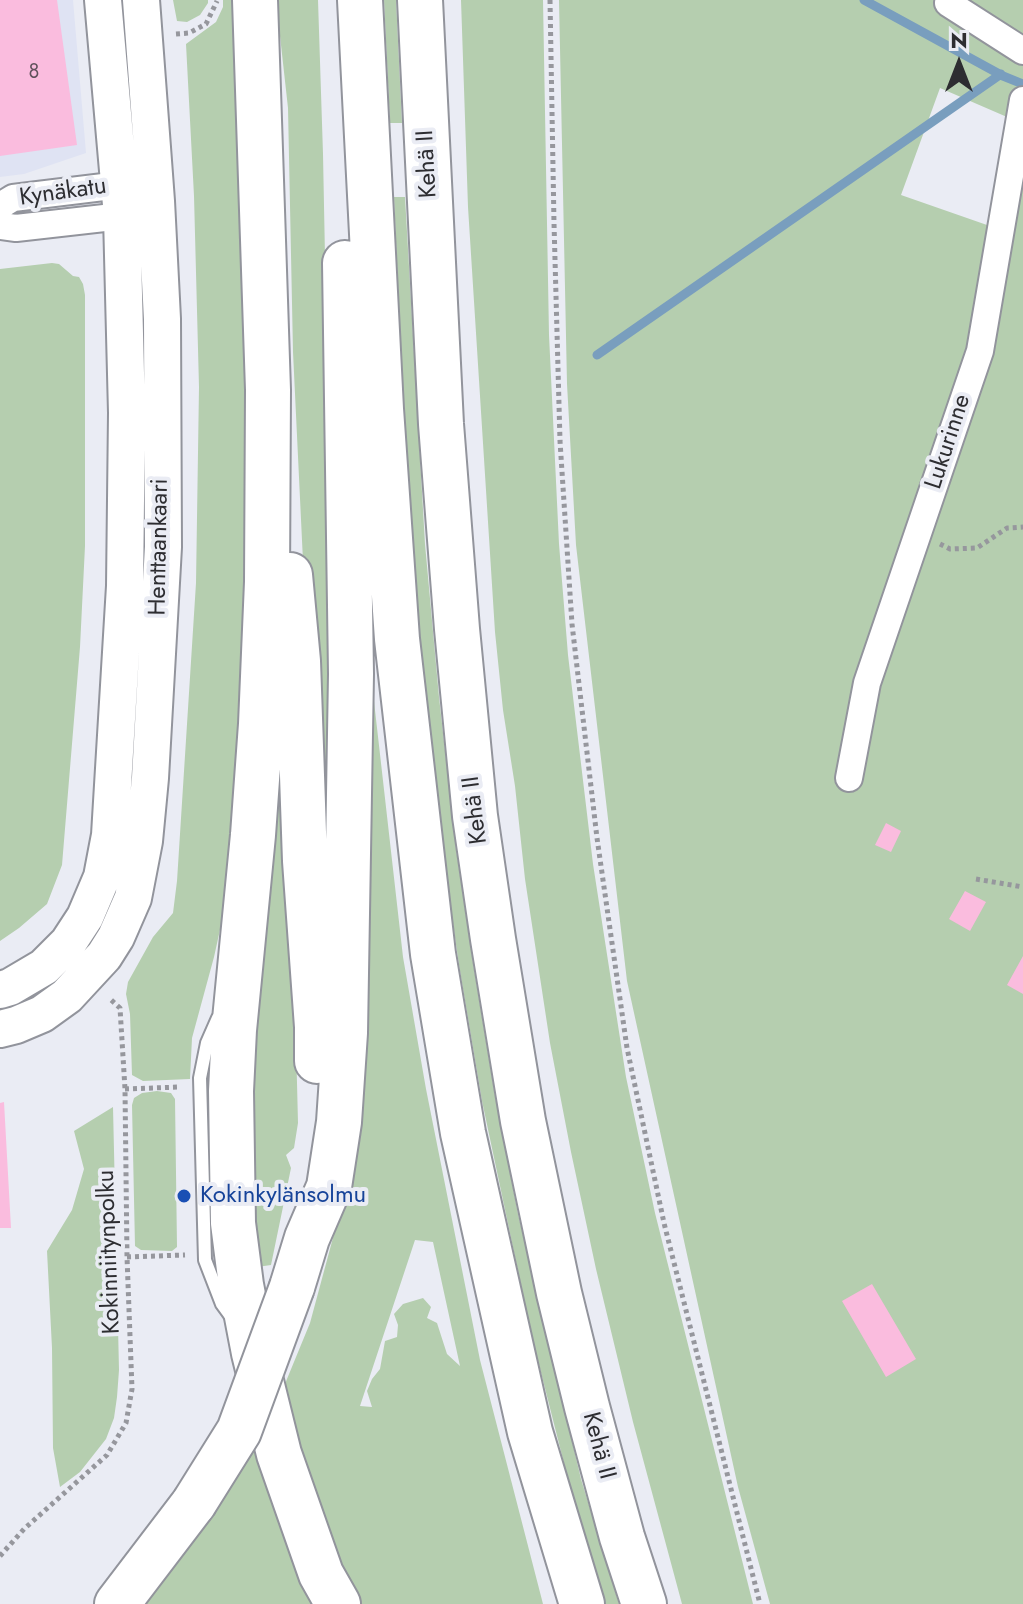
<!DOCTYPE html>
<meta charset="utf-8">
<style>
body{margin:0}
#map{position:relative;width:1023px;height:1604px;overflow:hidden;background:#eaecf4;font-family:Jost,sans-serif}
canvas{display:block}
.north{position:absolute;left:919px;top:24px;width:80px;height:80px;-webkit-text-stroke:6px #eaecf4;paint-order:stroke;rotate:0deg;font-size:22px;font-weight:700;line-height:32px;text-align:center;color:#2d2d31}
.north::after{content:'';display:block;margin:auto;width:28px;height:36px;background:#2d2d31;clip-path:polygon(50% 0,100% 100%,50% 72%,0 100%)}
</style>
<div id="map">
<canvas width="1023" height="1604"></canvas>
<div class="north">N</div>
</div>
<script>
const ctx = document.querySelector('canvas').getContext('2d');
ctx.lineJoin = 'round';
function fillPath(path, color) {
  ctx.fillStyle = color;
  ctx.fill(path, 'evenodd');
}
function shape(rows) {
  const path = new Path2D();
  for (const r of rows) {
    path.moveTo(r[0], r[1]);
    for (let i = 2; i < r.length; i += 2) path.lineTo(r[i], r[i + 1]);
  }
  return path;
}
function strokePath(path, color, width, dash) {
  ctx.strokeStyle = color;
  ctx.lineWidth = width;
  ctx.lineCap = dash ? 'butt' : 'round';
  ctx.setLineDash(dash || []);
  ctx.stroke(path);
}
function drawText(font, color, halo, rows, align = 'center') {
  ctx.font = font + ' Jost,sans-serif';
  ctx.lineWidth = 8;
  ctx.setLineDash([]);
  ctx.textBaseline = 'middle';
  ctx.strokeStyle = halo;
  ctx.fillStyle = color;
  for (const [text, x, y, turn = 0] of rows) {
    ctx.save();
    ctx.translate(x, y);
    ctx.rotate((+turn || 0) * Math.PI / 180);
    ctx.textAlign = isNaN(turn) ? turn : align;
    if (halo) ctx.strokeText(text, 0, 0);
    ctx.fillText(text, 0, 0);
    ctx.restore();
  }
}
const built = shape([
 [0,0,73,0,86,153,24,174,0,177]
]);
const green = shape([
 [173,0,208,0,208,3,200,15,187,22,177,21],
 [223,0,235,0,244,316,247,528,241,729,225,907,214,957,192,1038,190,1079,143,1081,132,1075,130,1014,126,994,128,982,153,937,173,913,177,881,196,583,199,387,194,196,186,44,216,22,223,7],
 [276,0,318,0,323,154,327,360,328,868,306,624,293,352,288,108],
 [384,0,396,0,402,123,390,123],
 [461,0,543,0,549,335,559,544,568,655,593,864,626,1077,655,1213,753,1604,682,1604,633,1422,596,1269,571,1152,550,1043,525,879,515,786,503,710,495,632,468,207],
 [559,0,1023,0,1023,1604,770,1604,738,1487,627,981,576,545,567,384],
 [940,88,1007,117,987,225,901,195],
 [394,197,405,197,425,544,439,697,456,849,473,963,495,1096,518,1214,581,1479,619,1604,604,1604,570,1487,532,1337,482,1101,459,965,443,854,420,638,403,396],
 [52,263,59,264,73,276,79,277,83,284,85,295,85,546,80,647,62,865,47,904,19,928,0,941,0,269],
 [371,675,403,957,426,1089,480,1360,543,1604,354,1604,280,1396,310,1323,344,1197],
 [415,1240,433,1242,460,1366,447,1354,437,1323,427,1318,431,1307,423,1298,403,1304,394,1314,398,1325,397,1337,385,1341,380,1369,372,1379,367,1391,372,1407,360,1406],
 [277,707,295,1003,298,1123,294,1148,286,1155,291,1168,271,1265,257,1267,250,1103],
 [157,1091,171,1093,175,1099,177,1247,172,1251,141,1250,135,1246,132,1105,134,1098,142,1093],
 [113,1107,119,1370,117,1397,114,1418,106,1439,80,1472,60,1487,53,1448,52,1348,47,1251,72,1210,84,1169,74,1131],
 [260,1437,321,1604,146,1604,222,1499]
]);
const stream = shape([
 [864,0,1003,76,1023,84],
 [597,355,1001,74]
]);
const building = shape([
 [0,0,57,0,77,145,0,156],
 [886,823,901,831,891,852,875,845],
 [965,891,986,902,970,931,949,919],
 [1023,956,1023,994,1007,985],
 [4,1102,11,1228,0,1228,0,1103],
 [872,1284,916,1359,886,1377,842,1301]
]);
const path = shape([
 [550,0,554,223,560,441,572,624,597,838,627,1048,664,1223,760,1604],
 [176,34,189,33,206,24,217,1],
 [940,544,950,549,977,548,1007,528,1023,527],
 [976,879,1023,887],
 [125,1089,180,1087],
 [127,1257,185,1255],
 [0,1556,24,1529,107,1455,126,1423,132,1389,127,1257,125,1089,120,1008,109,998]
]);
const service = shape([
 [218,1018,207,1043,200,1078,205,1260,222,1304,230,1315]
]);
const minor = shape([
 [949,0,948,3,1023,51],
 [0,206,13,198,120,185,134,191],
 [0,226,16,228,122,216,138,209],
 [849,778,867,683,980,351,1023,100]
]);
const secondary = shape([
 [0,990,10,987,44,967,68,943,85,917,102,877,110,835,125,586,127,413,122,216,103,0],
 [0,1029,16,1025,42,1014,67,996,104,956,116,937,133,898,144,841,150,778,163,547,162,319,156,201,141,0]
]);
const trunk = shape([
 [255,0,268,390,267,582,261,724,253,835,234,1030,231,1091,233,1223,241,1285,254,1353,279,1454,321,1574,338,1604],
 [360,0,381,409,397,639,433,954,463,1133,530,1432,582,1604],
 [420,0,441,424,457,629,475,816,493,939,523,1121,559,1293,587,1407,622,1537,644,1604],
 [290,575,298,661,305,861,317,1027,317,1061],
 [292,1287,307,1238,329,1187,339,1122,345,1033,351,674,345,263],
 [117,1604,194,1503]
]);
const trunkBridge = shape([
 [194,1503,239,1431,292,1287]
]);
const markers = [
 [184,1196,8,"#1a4fb4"]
];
const numberNames = [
 ["8",34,73]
];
const streetNames = [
 ["Kehä II",428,164,-93],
 ["Kynäkatu",63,193,-8],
 ["Lukurinne",949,442,-72],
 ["Henttaankaari",160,547,-89],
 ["Kehä II",476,810,-97],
 ["Kokinniitynpolku",110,1252,-92],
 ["Kehä II",598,1446,75]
];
const transitNames = [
 ["Kokinkylänsolmu",200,1196]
];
fillPath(built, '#dfe3f3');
fillPath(green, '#b5ceaf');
strokePath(stream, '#799ebe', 9);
fillPath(building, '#fabcde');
strokePath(service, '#92949c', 16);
strokePath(minor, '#92949c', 30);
strokePath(secondary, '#92949c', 40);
strokePath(trunk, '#92949c', 48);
strokePath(path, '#96979d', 5, [4, 4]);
strokePath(service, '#fff', 12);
strokePath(minor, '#fff', 26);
strokePath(secondary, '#fff', 36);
strokePath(trunk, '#fff', 44);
strokePath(trunkBridge, '#92949c', 48, []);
strokePath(trunkBridge, '#fff', 44);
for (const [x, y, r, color] of markers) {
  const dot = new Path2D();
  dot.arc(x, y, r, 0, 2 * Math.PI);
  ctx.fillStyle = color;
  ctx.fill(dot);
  strokePath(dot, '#eaecf4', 3);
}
drawText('20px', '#60515c', null, numberNames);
drawText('24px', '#2d2d31', '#eaecf4', streetNames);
drawText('24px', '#164399', '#eaecf4', transitNames, 'left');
</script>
